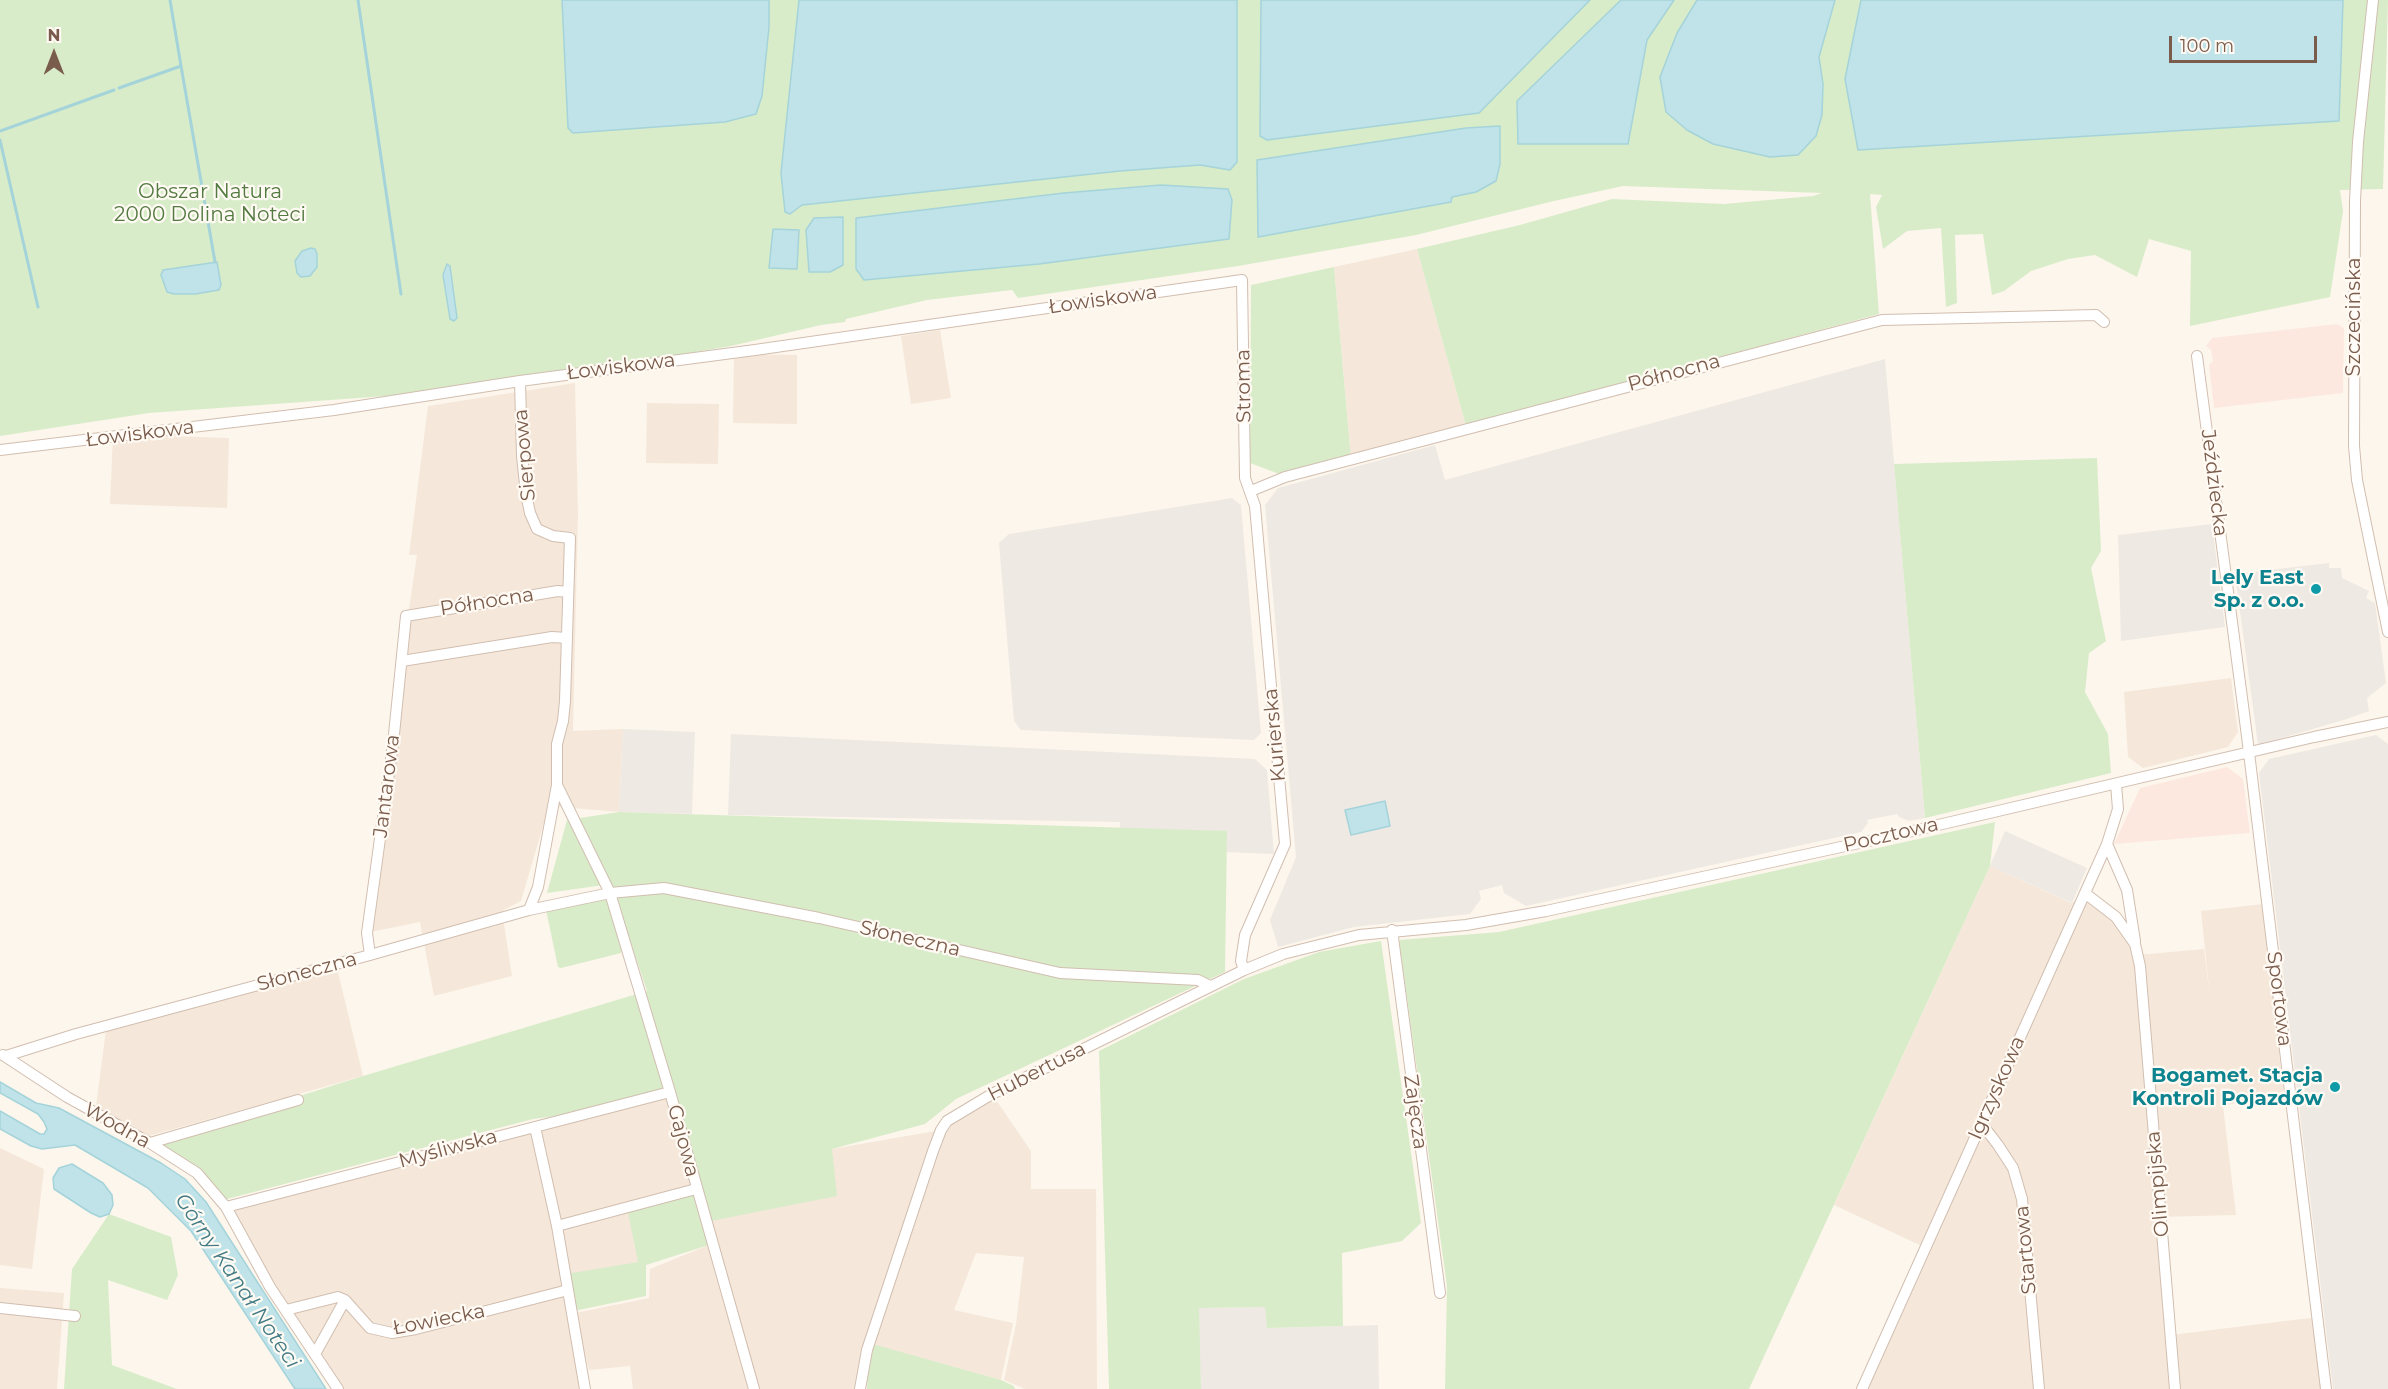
<!DOCTYPE html>
<meta charset="utf-8">
<style>
body{margin:0}
#map{position:relative;width:2388px;height:1389px;overflow:hidden;background:#fdf6ec;font-family:Montserrat,sans-serif}
canvas{display:block}
.north{position:absolute;left:24px;top:24px;width:60px;height:60px;-webkit-text-stroke:4px #fffaf3;paint-order:stroke;rotate:0deg;font-size:16px;font-weight:700;line-height:24px;text-align:center;color:#7a5c4d}
.north::after{content:'';display:block;margin:auto;width:21px;height:27px;background:#7a5c4d;clip-path:polygon(50% 0,100% 100%,50% 72%,0 100%)}
.scale{position:absolute;left:2169px;top:36px;width:148px;height:27px;box-sizing:border-box;border:3px solid #7a5c4d;border-top:0;padding-left:8px;font-size:18px;line-height:21px;white-space:nowrap;color:#7a5c4d;-webkit-text-stroke:4px #fffaf3;paint-order:stroke}
</style>
<div id="map">
<canvas width="2388" height="1389"></canvas>
<div class="north">N</div>
<div class="scale">100 m</div>
</div>
<script>
const ctx = document.querySelector('canvas').getContext('2d');
ctx.lineJoin = 'round';
function fillPath(path, color) {
  ctx.fillStyle = color;
  ctx.fill(path, 'evenodd');
}
function shape(rows) {
  const path = new Path2D();
  for (const r of rows) {
    path.moveTo(r[0], r[1]);
    for (let i = 2; i < r.length; i += 2) path.lineTo(r[i], r[i + 1]);
  }
  return path;
}
function strokePath(path, color, width, dash) {
  ctx.strokeStyle = color;
  ctx.lineWidth = width;
  ctx.lineCap = dash ? 'butt' : 'round';
  ctx.setLineDash(dash || []);
  ctx.stroke(path);
}
function drawText(font, color, halo, rows, align = 'center') {
  ctx.font = font + ' Montserrat,sans-serif';
  ctx.lineWidth = 4.5;
  ctx.setLineDash([]);
  ctx.textBaseline = 'middle';
  ctx.strokeStyle = halo;
  ctx.fillStyle = color;
  for (const [text, x, y, turn = 0] of rows) {
    ctx.save();
    ctx.translate(x, y);
    ctx.rotate((+turn || 0) * Math.PI / 180);
    ctx.textAlign = isNaN(turn) ? turn : align;
    if (halo) ctx.strokeText(text, 0, 0);
    ctx.fillText(text, 0, 0);
    ctx.restore();
  }
}
const residential = shape([
 [1417,249,1466,426,1351,459,1334,267],
 [940,330,951,398,911,404,901,336],
 [734,354,797,355,797,424,733,423],
 [575,383,578,514,573,731,623,729,619,812,549,806,521,901,502,911,512,976,434,996,420,922,361,934,417,555,409,555,428,406],
 [647,403,719,404,718,464,646,463],
 [113,434,229,438,227,508,110,504],
 [2231,678,2238,732,2228,747,2143,768,2128,757,2124,692],
 [1990,866,2071,903,2086,894,2116,917,2138,955,2204,949,2210,998,2201,911,2263,904,2284,1098,2223,1105,2236,1215,2161,1217,2171,1335,2318,1317,2326,1389,1862,1389,1926,1248,1834,1205],
 [337,968,363,1076,145,1137,96,1106,106,1030],
 [670,1092,696,1189,634,1243,639,1262,566,1275,585,1389,338,1389,226,1207],
 [992,1094,1031,1151,1031,1189,1096,1189,1097,1389,1025,1389,1004,1380,1016,1324,1024,1257,976,1253,954,1310,1013,1323,1001,1380,870,1344,860,1389,633,1389,630,1366,589,1370,575,1313,649,1298,650,1269,711,1244,705,1222,832,1149,941,1130],
 [0,1148,44,1169,32,1269,0,1265],
 [0,1288,64,1293,57,1389,0,1389]
]);
const commercial = shape([
 [2337,324,2344,328,2343,393,2214,408,2209,365,2213,361,2211,350,2206,346,2212,338],
 [2227,767,2243,779,2250,833,2114,844,2140,788]
]);
const industrial = shape([
 [1885,359,1925,818,1909,821,1899,817,1897,814,1867,820,1868,823,1861,832,1526,906,1504,893,1502,885,1479,891,1481,899,1470,914,1354,927,1278,947,1270,920,1296,857,1265,505,1278,488,1435,445,1445,480],
 [1232,498,1241,505,1261,733,1254,740,1021,730,1014,721,999,543,1009,534],
 [2212,524,2225,627,2121,641,2118,535],
 [2329,563,2329,568,2341,568,2342,578,2369,591,2366,598,2375,603,2386,683,2367,698,2369,711,2347,719,2258,745,2235,574],
 [623,729,695,732,692,814,619,812],
 [731,734,1255,759,1267,770,1274,854,1119,848,1120,822,728,815],
 [2376,735,2388,744,2388,1389,2333,1389,2259,773,2269,759],
 [2005,831,2087,868,2072,903,1990,866],
 [1266,1307,1267,1328,1378,1325,1379,1389,1201,1389,1198,1308]
]);
const green = shape([
 [0,0,2388,0,2383,189,2340,190,2343,211,2330,297,2190,326,2191,251,2149,239,2137,277,2095,255,2068,259,2031,271,2004,291,1992,295,1983,234,1955,235,1957,303,1946,307,1941,228,1907,231,1883,249,1876,207,1882,195,1870,194,1879,314,1466,426,1417,249,1520,225,1612,199,1724,204,1813,196,1822,193,1623,186,1554,201,1416,235,1238,266,1018,298,1012,290,927,300,846,319,845,322,821,325,731,346,470,390,149,413,0,436],
 [1334,267,1351,459,1282,475,1250,463,1251,285],
 [2097,458,2101,551,2091,568,2106,641,2089,653,2085,692,2108,734,2111,773,1925,818,1894,464],
 [619,812,1227,831,1225,972,956,1099,925,1124,832,1149,837,1196,706,1222,712,1244,646,1265,646,1296,574,1311,566,1274,638,1262,627,1208,696,1189,672,1089,597,1111,533,1119,227,1199,201,1170,150,1143,363,1076,647,991,611,884,547,893,567,820],
 [1995,822,1990,866,1749,1389,1445,1389,1447,1286,1399,940,1499,932],
 [604,898,607,900,622,949,621,953,561,968,558,967,546,910],
 [1381,941,1421,1223,1402,1241,1342,1253,1343,1326,1267,1328,1265,1307,1199,1308,1201,1389,1109,1389,1099,1051,1244,979,1319,952],
 [109,1214,171,1237,178,1275,167,1300,108,1280,112,1365,177,1389,64,1389,72,1269],
 [869,1343,1001,1380,1014,1386,1015,1389,867,1389]
]);
const water = shape([
 [562,0,769,0,769,27,762,96,756,114,725,122,573,133,568,128,562,0],
 [799,0,1237,0,1237,162,1230,170,1200,165,1120,171,802,205,790,214,785,212,781,173,799,0],
 [1261,0,1590,0,1479,113,1267,140,1260,136,1261,0],
 [1621,0,1674,0,1647,40,1628,144,1518,144,1517,101,1621,0],
 [1697,0,1835,0,1819,57,1823,84,1822,115,1816,136,1798,155,1770,157,1713,144,1687,130,1666,112,1660,77,1677,33,1697,0],
 [1861,0,2343,0,2339,121,1858,150,1845,79,1861,0],
 [1500,126,1500,164,1496,181,1476,192,1452,197,1451,202,1258,237,1257,160,1466,128,1500,126],
 [1161,185,1228,189,1232,200,1229,239,1039,264,864,280,856,269,856,218,1064,193,1161,185],
 [843,217,843,265,830,272,809,272,806,230,814,218,843,217],
 [773,229,799,230,797,269,769,268,773,229],
 [311,248,315,249,317,254,317,267,310,276,301,277,297,273,295,261,302,251,311,248],
 [217,262,221,285,219,290,195,294,174,294,167,292,161,275,163,270,217,262],
 [447,264,450,266,457,318,454,321,450,319,443,275,447,264],
 [1385,801,1390,826,1351,835,1345,810,1385,801],
 [0,1082,36,1103,59,1108,161,1163,185,1179,206,1202,326,1389,295,1389,191,1231,148,1188,75,1145,42,1149,31,1146,0,1129,0,1111,40,1134,44,1134,47,1129,44,1122,38,1114,0,1093,0,1082],
 [72,1164,103,1183,112,1195,113,1205,109,1214,100,1217,91,1213,54,1189,53,1178,59,1168,72,1164]
]);
const stream = shape([
 [358,0,401,294],
 [181,66,215,262],
 [119,88,181,66,170,0],
 [0,131,114,90],
 [0,140,38,307]
]);
const minor = shape([
 [2373,0,2358,142,2355,201,2354,446,2357,480,2388,632],
 [2197,356,2247,736,2326,1389],
 [520,381,522,456,526,494,530,513,537,529,553,536,570,538,565,701,563,721,557,744,557,785,610,893,670,1092,754,1389],
 [0,450,334,410,520,381,755,350,1242,280,1245,478,1255,506,1285,844,1245,935,1241,961,1244,970],
 [1251,491,1285,477,1882,320,2096,315,2104,322],
 [402,661,552,637,567,638],
 [2107,844,2127,890,2135,941],
 [2086,894,2116,917,2135,944,2140,966,2175,1389],
 [529,910,538,887,557,785],
 [1392,930,1440,1293],
 [370,955,367,933,393,744,406,616,558,591,568,592],
 [3,1055,67,1097,150,1143,197,1173,226,1207,270,1287,338,1389],
 [6,1056,76,1034,370,955,529,910,610,893,664,888,819,918,1060,973,1198,980,1210,986],
 [1981,1123,1998,1145,2013,1168,2022,1199,2039,1389],
 [535,1127,557,1226,585,1389],
 [150,1143,298,1100],
 [226,1207,670,1092],
 [557,1226,696,1189],
 [0,1308,75,1316],
 [286,1310,338,1297,345,1300,370,1328,392,1333,416,1329,568,1290],
 [315,1354,345,1300],
 [860,1389,867,1350,933,1151,941,1130,947,1121,992,1094,1244,970,1283,954,1359,935,1466,925,1546,911,1887,837,2314,737,2388,722],
 [1862,1389,2107,844,2118,809,2116,784]
]);
const markers = [
 [2316,589,6,"#0f9aa8"],
 [2335,1087,6,"#0f9aa8"]
];
const parkNames = [
 ["Obszar Natura",210,192],
 ["2000 Dolina Noteci",210,215]
];
const streetNames = [
 ["Łowiskowa",1103,300,-8],
 ["Szczecińska",2354,317,-90],
 ["Łowiskowa",621,367,-7],
 ["Północna",1674,373,-15],
 ["Stroma",1244,386,-91],
 ["Łowiskowa",140,434,-7],
 ["Sierpowa",525,455,-95],
 ["Jeździecka",2214,483,83],
 ["Północna",487,602,-9],
 ["Kurierska",1275,735,-95],
 ["Jantarowa",387,786,-83],
 ["Pocztowa",1891,835,-13],
 ["Słoneczna",910,939,13],
 ["Słoneczna",307,972,-15],
 ["Sportowa",2279,999,83],
 ["Hubertusa",1037,1072,-27],
 ["Igrzyskowa",1997,1088,-66],
 ["Zajęcza",1415,1112,82],
 ["Wodna",117,1126,29],
 ["Gajowa",683,1141,75],
 ["Myśliwska",448,1149,-15],
 ["Olimpijska",2158,1184,-95],
 ["Startowa",2026,1250,-95],
 ["Łowiecka",439,1320,-11]
];
const cultureNames = [
 ["Lely East",2304,578],
 ["Sp. z o.o.",2304,601],
 ["Bogamet. Stacja",2323,1076],
 ["Kontroli Pojazdów",2323,1099]
];
const waterNames = [
 ["Górny Kanał Noteci",237,1281,56]
];
fillPath(residential, '#f5e8da');
fillPath(commercial, '#fde8e0');
fillPath(industrial, '#efe9e4');
fillPath(green, '#d8ecc9');
fillPath(water, '#bfe3e8');
strokePath(water, '#a5d3da', 1.5);
strokePath(stream, '#a5d3da', 3);
strokePath(minor, '#d1beb0', 12);
strokePath(minor, '#fff', 10);
for (const [x, y, r, color] of markers) {
  const dot = new Path2D();
  dot.arc(x, y, r, 0, 2 * Math.PI);
  ctx.fillStyle = color;
  ctx.fill(dot);
  strokePath(dot, '#fffaf3', 2);
}
drawText('20px', '#537a41', '#fffaf3', parkNames);
drawText('20px', '#7a5c4d', '#fffaf3', streetNames);
drawText('bold 20px', '#0d838f', '#fffaf3', cultureNames, 'right');
drawText('italic 21px', '#437c86', '#fffaf3', waterNames);
</script>
